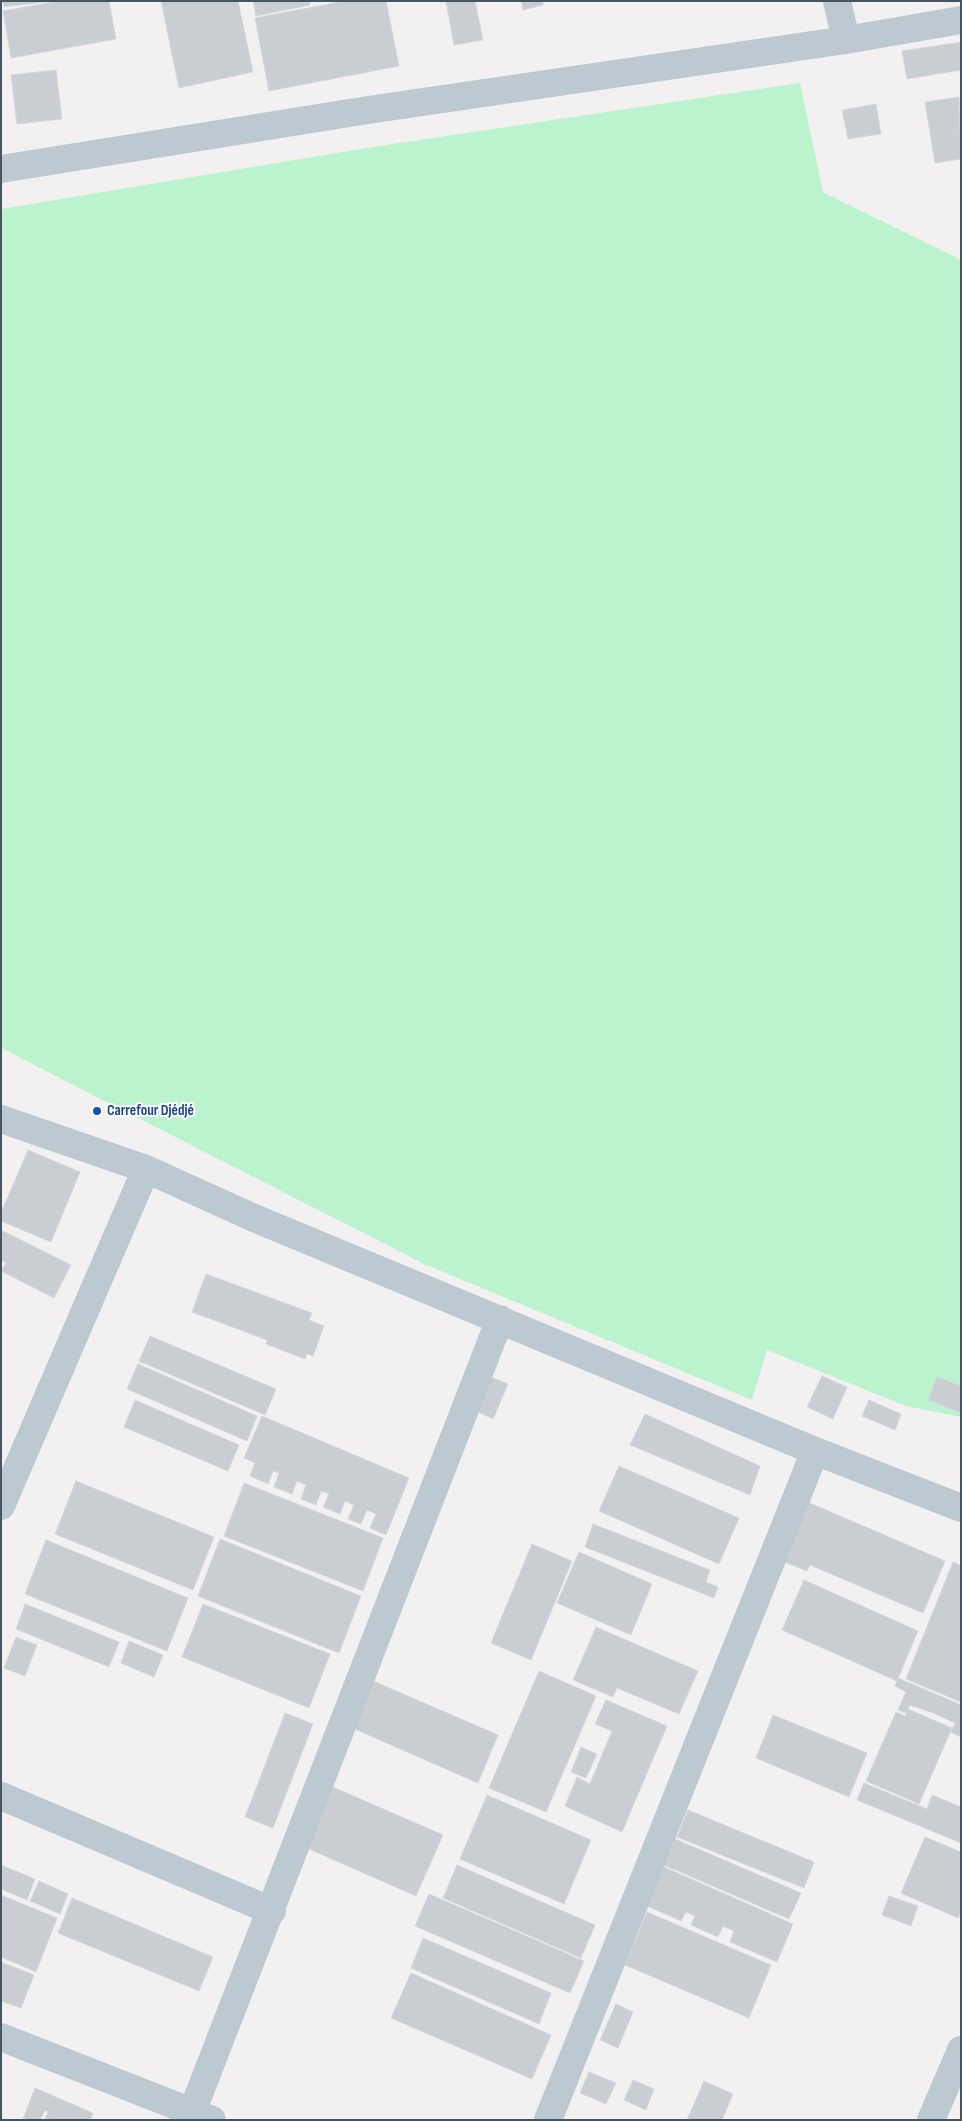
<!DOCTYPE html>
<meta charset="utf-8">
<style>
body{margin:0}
#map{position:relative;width:962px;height:2121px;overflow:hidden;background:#f3f0f1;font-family:"Sofia Sans Condensed",sans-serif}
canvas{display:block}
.frame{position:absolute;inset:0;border:2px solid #475560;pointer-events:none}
</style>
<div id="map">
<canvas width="962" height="2121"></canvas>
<div class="frame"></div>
</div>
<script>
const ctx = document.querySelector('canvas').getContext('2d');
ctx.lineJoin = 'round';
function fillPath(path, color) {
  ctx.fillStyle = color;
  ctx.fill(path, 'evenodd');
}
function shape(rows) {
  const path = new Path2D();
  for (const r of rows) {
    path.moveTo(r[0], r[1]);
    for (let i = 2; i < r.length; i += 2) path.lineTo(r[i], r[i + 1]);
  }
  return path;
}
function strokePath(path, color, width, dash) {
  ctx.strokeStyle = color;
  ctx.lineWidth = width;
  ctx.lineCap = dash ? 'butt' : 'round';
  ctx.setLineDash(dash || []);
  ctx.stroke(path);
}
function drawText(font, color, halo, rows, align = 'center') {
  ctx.font = font + ' "Sofia Sans Condensed",sans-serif';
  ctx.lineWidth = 4;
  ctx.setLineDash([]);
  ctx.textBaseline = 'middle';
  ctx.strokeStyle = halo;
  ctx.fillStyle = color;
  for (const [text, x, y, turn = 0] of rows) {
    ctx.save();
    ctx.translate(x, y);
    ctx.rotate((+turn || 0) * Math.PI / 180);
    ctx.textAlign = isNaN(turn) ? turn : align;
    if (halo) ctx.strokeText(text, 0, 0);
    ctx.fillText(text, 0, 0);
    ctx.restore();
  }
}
const green = shape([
 [800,83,823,192,961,260,961,1417,906,1406,767,1350,752,1400,424,1264,1,1048,1,209,360,149]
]);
const building = shape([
 [3,1,51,1,4,7,3,1],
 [59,1,109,1,116,39,11,58,3,11,59,1],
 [161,1,238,1,253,72,179,88,161,1],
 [253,1,309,1,310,5,256,16,253,1],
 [345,1,386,1,399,66,269,91,255,18,345,1],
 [446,1,475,1,483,40,454,45,446,1],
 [521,1,543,1,543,5,523,10,521,1],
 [961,42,961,70,907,79,902,51,961,42],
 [56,70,62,119,17,124,11,75,56,70],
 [959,97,961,159,935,163,925,102,959,97],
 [876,104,881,134,848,139,842,110,876,104],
 [28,1150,80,1172,51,1242,1,1221,1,1213,28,1150],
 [1,1230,71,1265,54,1298,1,1271,6,1263,1,1260,1,1230],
 [206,1274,312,1313,309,1320,324,1326,313,1356,307,1354,305,1359,266,1344,267,1340,192,1312,206,1274],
 [150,1336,276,1389,265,1415,139,1361,150,1336],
 [138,1364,257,1416,247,1441,127,1389,138,1364],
 [822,1376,847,1387,833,1419,807,1407,822,1376],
 [491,1377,508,1384,493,1419,476,1411,491,1377],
 [937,1377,961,1386,961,1413,928,1400,937,1377],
 [135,1400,239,1445,228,1471,124,1427,135,1400],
 [869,1400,901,1414,895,1430,862,1416,869,1400],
 [645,1414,760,1466,750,1495,630,1445,645,1414],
 [262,1416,409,1478,386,1535,370,1528,376,1514,367,1510,361,1524,348,1519,354,1505,345,1501,340,1514,323,1507,329,1494,321,1491,316,1505,301,1499,306,1485,297,1481,292,1494,274,1487,279,1473,273,1471,268,1484,250,1476,255,1463,244,1458,262,1416],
 [619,1466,739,1518,719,1564,599,1511,619,1466],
 [76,1481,214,1537,193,1590,55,1534,76,1481],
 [244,1483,383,1538,363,1591,224,1536,244,1483],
 [805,1501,945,1561,923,1613,810,1565,807,1571,780,1560,805,1501],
 [593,1524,710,1570,706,1582,718,1587,714,1598,585,1547,593,1524],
 [220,1539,361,1596,339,1653,198,1596,220,1539],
 [46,1540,188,1598,167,1651,25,1594,46,1540],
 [532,1544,572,1561,531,1660,491,1643,532,1544],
 [579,1552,652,1584,631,1635,557,1603,579,1552],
 [953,1562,961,1566,961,1702,906,1679,953,1562],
 [804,1580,918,1631,897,1681,782,1630,804,1580],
 [25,1604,119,1642,109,1667,16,1629,25,1604],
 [203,1604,330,1654,309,1708,182,1657,203,1604],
 [596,1627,698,1671,679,1714,617,1688,613,1697,573,1680,596,1627],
 [16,1637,37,1645,25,1676,4,1668,16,1637],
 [129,1641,163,1655,154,1677,121,1663,129,1641],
 [539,1671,596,1696,546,1812,489,1788,539,1671],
 [898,1678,961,1705,961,1737,951,1732,955,1723,933,1713,910,1705,906,1713,898,1710,906,1692,895,1686,898,1678],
 [371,1680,498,1735,478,1783,350,1727,371,1680],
 [606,1700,667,1726,622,1832,565,1806,577,1777,590,1784,612,1731,595,1724,606,1700],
 [908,1709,952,1728,919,1804,866,1781,896,1712,905,1716,908,1709],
 [285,1713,313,1724,273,1828,245,1817,285,1713],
 [773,1715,867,1753,849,1797,756,1758,773,1715],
 [581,1747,597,1754,586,1778,571,1772,581,1747],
 [864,1783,927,1809,932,1795,961,1807,961,1843,857,1800,864,1783],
 [326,1784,443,1835,416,1896,300,1845,326,1784],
 [487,1795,591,1840,564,1904,460,1859,487,1795],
 [688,1810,814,1862,804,1888,677,1837,688,1810],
 [925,1837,961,1852,961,1912,958,1918,901,1893,925,1837],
 [675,1839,801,1893,789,1919,664,1865,675,1839],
 [1,1865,35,1879,27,1900,1,1889,1,1865],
 [457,1865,595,1925,581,1958,443,1898,457,1865],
 [664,1867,793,1924,777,1962,730,1942,734,1931,723,1926,718,1937,691,1925,695,1916,686,1912,681,1921,647,1906,664,1867],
 [39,1881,68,1894,60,1914,30,1901,39,1881],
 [429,1894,584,1961,570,1993,415,1926,429,1894],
 [1,1895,57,1918,36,1972,1,1957,1,1895],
 [889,1896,918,1906,911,1926,882,1915,889,1896],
 [72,1898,213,1957,199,1991,58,1933,72,1898],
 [647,1912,771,1965,749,2018,625,1965,647,1912],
 [423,1938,551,1993,539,2024,411,1968,423,1938],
 [1,1962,34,1975,21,2008,1,2001,1,1962],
 [411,1973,551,2035,532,2079,391,2018,411,1973],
 [616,2004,633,2012,618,2048,600,2040,616,2004],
 [589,2072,616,2083,606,2104,580,2093,589,2072],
 [633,2080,654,2089,646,2110,624,2100,633,2080],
 [704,2081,733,2094,722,2120,687,2120,704,2081],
 [35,2088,93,2113,90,2120,45,2120,48,2112,45,2110,40,2120,23,2119,35,2088]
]);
const minor = shape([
 [837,1,846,40],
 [1,169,368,110,846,40,961,20],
 [1,1119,146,1169,254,1218,815,1451,961,1508],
 [1,1506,146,1169],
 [1,1796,272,1911],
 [1,2037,192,2112],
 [212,2120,192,2112,500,1319],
 [548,2120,815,1451],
 [931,2120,961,2050]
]);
const markers = [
 [97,1111,5,"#1a4fb4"]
];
const transitNames = [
 ["Carrefour Djédjé",107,1111]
];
fillPath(green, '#bcf3cf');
fillPath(building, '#caced3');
strokePath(building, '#d4d7dd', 1);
strokePath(minor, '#bdc9d1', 28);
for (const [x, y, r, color] of markers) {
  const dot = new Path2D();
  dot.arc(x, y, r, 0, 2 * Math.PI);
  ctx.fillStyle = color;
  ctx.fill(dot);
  strokePath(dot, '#fff', 2);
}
drawText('bold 15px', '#164399', '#fff', transitNames, 'left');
</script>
